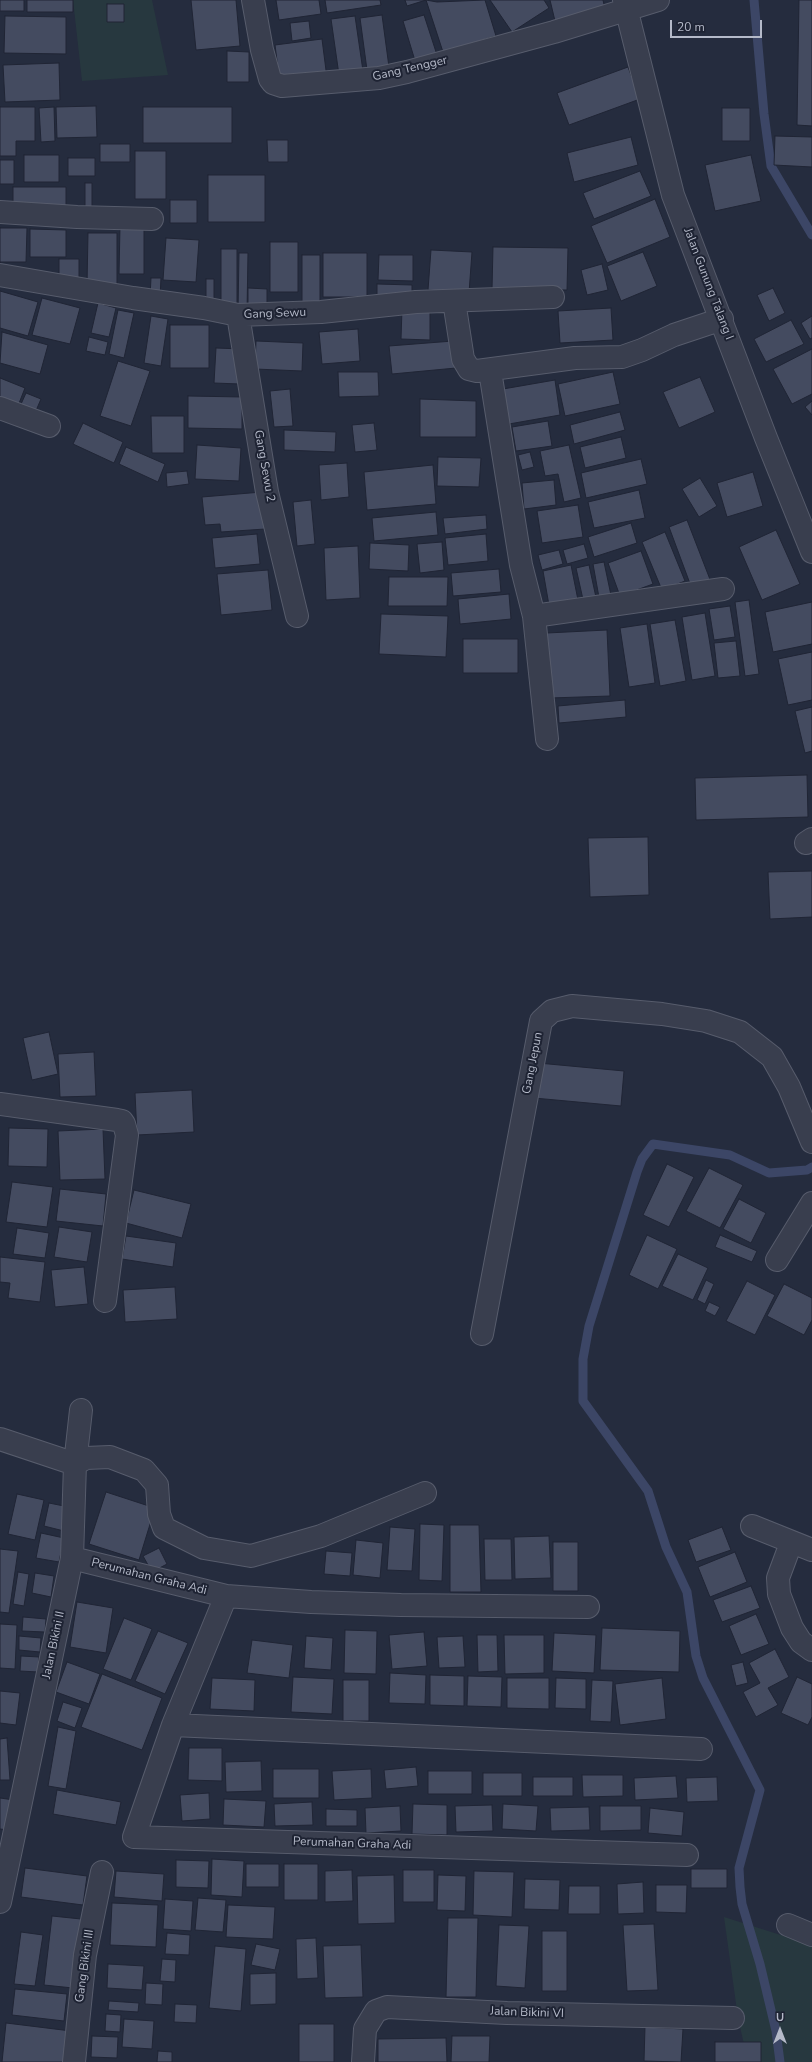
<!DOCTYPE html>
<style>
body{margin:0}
#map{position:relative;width:812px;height:2062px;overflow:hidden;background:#252c3e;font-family:"Nunito Sans",sans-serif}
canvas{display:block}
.north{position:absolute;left:760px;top:2010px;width:40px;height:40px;-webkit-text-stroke:3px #1e2333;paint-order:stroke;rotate:0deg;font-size:11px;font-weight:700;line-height:16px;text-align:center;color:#b5bac9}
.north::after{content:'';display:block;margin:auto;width:14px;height:18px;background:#b5bac9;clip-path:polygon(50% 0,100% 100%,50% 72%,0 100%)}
.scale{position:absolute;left:670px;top:20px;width:92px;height:18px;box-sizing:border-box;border:2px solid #b5bac9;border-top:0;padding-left:5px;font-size:12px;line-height:14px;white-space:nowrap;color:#b5bac9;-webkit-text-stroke:3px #1e2333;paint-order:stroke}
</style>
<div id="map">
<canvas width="812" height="2062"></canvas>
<div class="north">U</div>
<div class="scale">20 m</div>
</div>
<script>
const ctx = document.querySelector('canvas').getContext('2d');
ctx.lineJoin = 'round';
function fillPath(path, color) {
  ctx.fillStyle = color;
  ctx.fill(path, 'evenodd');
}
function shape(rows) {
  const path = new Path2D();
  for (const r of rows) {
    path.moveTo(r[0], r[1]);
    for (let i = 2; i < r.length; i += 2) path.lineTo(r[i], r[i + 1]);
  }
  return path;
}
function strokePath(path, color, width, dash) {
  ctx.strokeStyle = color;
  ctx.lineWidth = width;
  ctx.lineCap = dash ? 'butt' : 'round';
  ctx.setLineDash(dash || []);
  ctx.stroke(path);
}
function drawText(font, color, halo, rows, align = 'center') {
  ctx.font = font + ' "Nunito Sans",sans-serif';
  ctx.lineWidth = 4;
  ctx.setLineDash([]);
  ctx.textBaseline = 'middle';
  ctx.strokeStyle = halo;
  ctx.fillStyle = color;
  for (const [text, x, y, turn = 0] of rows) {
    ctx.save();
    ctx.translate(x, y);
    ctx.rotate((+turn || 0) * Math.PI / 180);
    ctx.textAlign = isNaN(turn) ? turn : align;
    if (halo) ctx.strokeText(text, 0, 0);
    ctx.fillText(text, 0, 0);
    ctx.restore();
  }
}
const green = shape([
 [73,0,152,0,168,75,82,81],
 [724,1917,812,1945,812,2062,748,2062,738,2018]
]);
const stream = shape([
 [754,0,764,114,771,166,812,235],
 [780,2062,776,2031,760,1964,742,1904,740,1887,739,1868,760,1790,703,1678,696,1656,687,1592,666,1547,648,1491,583,1401,583,1359,589,1326,637,1172,642,1159,653,1144,730,1155,769,1173,807,1170,812,1167]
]);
const building = shape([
 [0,0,24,0,24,11,0,11,0,0],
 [27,0,73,0,73,12,27,12,27,0],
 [191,0,236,0,240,46,196,50,191,0],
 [276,0,319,0,321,14,279,20,276,0],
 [325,0,380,0,381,5,327,13,325,0],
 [405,0,426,0,407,6,405,0],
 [426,0,437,2,485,0,496,36,443,52,426,0],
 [490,0,544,0,549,8,512,32,490,0],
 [550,0,603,0,605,9,555,21,550,0],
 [799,0,812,0,812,126,797,125,799,0],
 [107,4,124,4,124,22,107,22,107,4],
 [382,15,389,67,367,70,360,18,382,15],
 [424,15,438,58,416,64,403,21,424,15],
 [5,16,66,17,66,54,4,53,5,16],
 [355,16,363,71,339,75,331,19,355,16],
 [309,21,311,38,292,41,290,23,309,21],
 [322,39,327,78,280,84,275,45,322,39],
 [227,51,249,52,249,82,227,82,227,51],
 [59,63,60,100,5,102,3,65,59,63],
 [628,67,640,99,569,125,557,93,628,67],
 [96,106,97,137,57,138,56,107,96,106],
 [0,107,35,107,35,141,16,141,16,156,0,156,0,107],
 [54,107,55,141,41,142,39,108,54,107],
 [143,107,232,107,232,143,143,143,143,107],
 [722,108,750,108,750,141,722,141,722,108],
 [775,136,812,137,812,167,774,165,775,136],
 [631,137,638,165,574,182,567,153,631,137],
 [267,140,288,140,288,162,268,162,267,140],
 [100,144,130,144,130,162,100,162,100,144],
 [135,151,166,151,166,199,135,199,135,151],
 [24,155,59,155,59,182,24,182,24,155],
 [751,155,761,201,715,211,705,165,751,155],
 [68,158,95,158,95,176,68,176,68,158],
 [0,160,14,160,14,184,0,184,0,160],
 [640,171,651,196,594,219,583,193,640,171],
 [208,175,265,175,265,222,208,222,208,175],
 [85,183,92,183,92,208,85,208,85,183],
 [13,187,66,187,66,209,13,209,13,187],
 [655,199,670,237,607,263,591,226,655,199],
 [170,200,197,200,197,223,170,223,170,200],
 [120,226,144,226,144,274,119,274,120,226],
 [0,228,27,228,26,262,0,262,0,268,0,228],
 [30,229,66,230,66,257,30,257,30,229],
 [88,233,117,233,117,285,87,285,88,233],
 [166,238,199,240,196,282,163,280,166,238],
 [270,242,298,242,298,292,270,292,270,242],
 [493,247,568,248,567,290,492,289,493,247],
 [221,249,237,249,237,305,221,305,221,249],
 [431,250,472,252,469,293,428,290,431,250],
 [643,252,657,286,621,301,607,266,643,252],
 [239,253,248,253,247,312,238,312,239,253],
 [323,253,367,253,367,297,323,297,323,253],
 [302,255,320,255,320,312,302,312,302,255],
 [379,255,413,255,413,281,378,280,379,255],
 [59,259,79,259,79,281,59,281,59,259],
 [602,264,608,290,587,295,581,270,602,264],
 [151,278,161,278,160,298,150,297,151,278],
 [206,279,214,279,214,301,206,301,206,279],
 [377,284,412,285,412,301,377,300,377,284],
 [248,288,267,289,267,313,248,313,248,288],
 [773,288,785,313,769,321,757,295,773,288],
 [0,291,38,302,28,336,0,328,0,291],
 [42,298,80,308,70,344,32,335,42,298],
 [98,303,116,308,109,337,91,333,98,303],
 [611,308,613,340,560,343,558,311,611,308],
 [402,309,430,310,430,340,401,339,402,309],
 [118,310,134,313,124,358,109,354,118,310],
 [151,316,168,319,161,366,144,363,151,316],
 [812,316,812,338,810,339,801,323,812,316],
 [791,320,804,344,766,362,754,339,791,320],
 [170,325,209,325,209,368,170,368,170,325],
 [358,329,360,361,322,364,319,332,358,329],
 [2,332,48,345,40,374,0,363,2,332],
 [89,337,108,342,105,355,86,351,89,337],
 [256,341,303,343,302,371,255,369,256,341],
 [453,341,456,368,392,374,389,346,453,341],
 [216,348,242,349,240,384,214,383,216,348],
 [812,349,812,394,792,404,773,369,812,349],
 [118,361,150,371,131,426,100,416,118,361],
 [338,372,378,372,379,396,339,397,338,372],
 [613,372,620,404,565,416,558,384,613,372],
 [700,377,715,412,679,428,663,392,700,377],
 [0,378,25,388,16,411,0,405,0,378],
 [555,380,560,415,509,424,503,389,555,380],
 [290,389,293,426,274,427,270,391,290,389],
 [26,393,41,399,32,420,17,413,26,393],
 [188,396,242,397,242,429,188,428,188,396],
 [420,399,476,401,476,437,420,437,420,399],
 [812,401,812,415,805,407,812,401],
 [620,412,625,430,574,444,570,425,620,412],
 [151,416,184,416,184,453,152,453,151,416],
 [548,421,552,446,516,451,512,427,548,421],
 [83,423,123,442,114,463,73,444,83,423],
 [374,423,377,450,355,452,352,425,374,423],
 [284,430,336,432,335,452,284,450,284,430],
 [621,437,626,458,585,468,580,447,621,437],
 [197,445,241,448,239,481,195,479,197,445],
 [569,445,581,498,564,502,558,474,545,476,540,451,569,445],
 [126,447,165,464,158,482,119,464,126,447],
 [530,452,534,467,522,470,518,455,530,452],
 [438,457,481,458,479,487,437,486,438,457],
 [641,459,647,484,586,498,581,473,641,459],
 [347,463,349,497,321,500,319,465,347,463],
 [433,465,436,504,367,510,364,472,433,465],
 [187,471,189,484,167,487,166,473,187,471],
 [753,472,763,506,727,517,717,483,753,472],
 [700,478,717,506,699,517,682,489,700,478],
 [554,480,556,505,524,509,522,483,554,480],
 [639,490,645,518,594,528,588,502,639,490],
 [262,492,265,529,221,532,220,524,205,525,202,497,262,492],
 [311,500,315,544,297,546,293,502,311,500],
 [578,505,583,537,542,543,537,511,578,505],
 [436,512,438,535,374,541,372,518,436,512],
 [486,515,487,529,445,534,443,518,486,515],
 [687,520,711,582,692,589,669,527,687,520],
 [631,523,637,543,594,557,588,537,631,523],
 [776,530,800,584,762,600,739,547,776,530],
 [665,532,685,581,662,590,642,542,665,532],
 [257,534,260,564,215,568,212,538,257,534],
 [486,534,488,561,448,565,445,538,486,534],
 [442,542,444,570,420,573,417,544,442,542],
 [370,543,409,545,408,571,369,569,370,543],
 [584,544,588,558,567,564,563,550,584,544],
 [358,546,360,598,326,600,324,548,358,546],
 [559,550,563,564,542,570,538,555,559,550],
 [641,551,653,584,620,596,608,563,641,551],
 [604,562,612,600,600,603,593,564,604,562],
 [571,565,579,605,550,611,543,571,571,565],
 [589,565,597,602,584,604,576,568,589,565],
 [499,569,501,592,453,596,451,573,499,569],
 [268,570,272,610,221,615,217,574,268,570],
 [389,577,448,577,447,606,388,606,389,577],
 [509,594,511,619,460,624,458,599,509,594],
 [749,600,759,674,745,676,735,602,749,600],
 [812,602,812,644,773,652,765,612,812,602],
 [730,606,735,637,714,640,709,609,730,606],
 [705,613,715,676,692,680,682,617,705,613],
 [381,614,448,616,446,657,379,654,381,614],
 [675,620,686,681,660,686,650,624,675,620],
 [647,624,655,683,629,687,620,628,647,624],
 [607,630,610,696,550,698,547,633,607,630],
 [463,639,518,639,518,673,463,673,463,639],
 [736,641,740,676,718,678,714,643,736,641],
 [812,652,812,700,788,705,778,659,812,652],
 [625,700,626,717,559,723,558,706,625,700],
 [812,707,812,751,805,753,795,711,812,707],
 [807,775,808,817,696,820,695,778,807,775],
 [648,837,649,895,590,897,588,838,648,837],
 [812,871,812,917,770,919,768,872,812,871],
 [49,1032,58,1074,32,1080,23,1038,49,1032],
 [94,1052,96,1096,60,1097,58,1054,94,1052],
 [538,1063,624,1071,621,1106,534,1098,538,1063],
 [192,1090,194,1132,137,1135,135,1093,192,1090],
 [9,1128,48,1129,47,1167,8,1166,9,1128],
 [103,1129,105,1179,60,1180,58,1131,103,1129],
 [667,1164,694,1177,669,1227,643,1215,667,1164],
 [709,1168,743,1185,720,1228,686,1211,709,1168],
 [12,1182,53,1187,47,1227,6,1222,12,1182],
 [60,1189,106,1194,103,1226,56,1221,60,1189],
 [134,1190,191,1204,182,1238,126,1223,134,1190],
 [739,1199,766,1213,751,1243,723,1229,739,1199],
 [59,1227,92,1232,87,1262,54,1257,59,1227],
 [17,1228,49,1233,45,1258,13,1254,17,1228],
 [647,1235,677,1249,658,1289,629,1275,647,1235],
 [720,1235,757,1251,752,1262,715,1247,720,1235],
 [126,1236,176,1243,173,1267,122,1259,126,1236],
 [678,1254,708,1268,693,1300,662,1286,678,1254],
 [0,1257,45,1262,40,1302,8,1298,10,1283,0,1282,0,1257],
 [84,1267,88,1304,55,1307,51,1270,84,1267],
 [706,1280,714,1284,705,1304,697,1300,706,1280],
 [747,1281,775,1295,755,1335,726,1321,747,1281],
 [784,1284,812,1298,812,1320,804,1335,767,1316,784,1284],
 [175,1287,177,1319,125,1322,123,1290,175,1287],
 [709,1302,720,1307,715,1316,705,1311,709,1302],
 [106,1492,155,1508,139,1560,89,1544,106,1492],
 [17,1494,44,1500,35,1540,8,1534,17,1494],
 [49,1503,69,1507,64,1531,44,1526,49,1503],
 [420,1524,444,1525,442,1581,419,1580,420,1524],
 [450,1525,479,1525,481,1592,450,1592,450,1525],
 [390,1527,415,1529,412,1571,387,1570,390,1527],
 [722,1527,731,1550,696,1562,688,1540,722,1527],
 [41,1533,64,1538,59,1562,36,1558,41,1533],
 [549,1536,551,1578,515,1579,514,1537,549,1536],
 [484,1539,511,1539,512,1580,485,1580,484,1539],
 [356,1540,383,1543,380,1578,353,1575,356,1540],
 [553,1542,578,1542,578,1591,553,1591,553,1542],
 [159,1548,167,1564,152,1572,143,1556,159,1548],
 [0,1549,18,1551,9,1613,0,1612,0,1549],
 [326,1551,352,1553,350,1576,324,1574,326,1551],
 [735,1552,747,1582,710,1597,698,1567,735,1552],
 [18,1572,29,1574,24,1606,13,1604,18,1572],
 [35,1573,54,1576,51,1597,32,1593,35,1573],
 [751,1586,760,1608,722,1622,713,1600,751,1586],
 [77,1602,113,1608,106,1653,70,1647,77,1602],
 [756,1614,769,1644,741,1655,729,1626,756,1614],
 [23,1617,46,1619,45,1632,22,1631,23,1617],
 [124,1618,152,1629,131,1680,103,1669,124,1618],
 [0,1624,17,1625,15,1669,0,1668,0,1624],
 [602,1628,680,1631,679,1672,600,1670,602,1628],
 [345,1630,377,1631,376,1674,344,1673,345,1630],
 [158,1631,188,1643,165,1694,135,1681,158,1631],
 [424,1632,427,1666,392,1669,389,1635,424,1632],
 [554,1633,596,1635,594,1673,552,1671,554,1633],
 [477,1635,497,1635,498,1671,478,1672,477,1635],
 [504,1635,544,1635,544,1673,505,1674,504,1635],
 [19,1636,41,1638,40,1652,19,1650,19,1636],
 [306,1636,333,1638,331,1670,304,1668,306,1636],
 [463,1636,465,1667,439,1668,437,1637,463,1636],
 [252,1640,293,1645,289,1678,247,1673,252,1640],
 [775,1649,789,1677,768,1688,778,1705,756,1717,743,1692,760,1683,749,1663,775,1649],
 [21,1656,39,1657,38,1672,20,1671,21,1656],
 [67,1662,100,1674,89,1704,56,1692,67,1662],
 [743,1662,748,1683,736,1686,731,1665,743,1662],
 [390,1673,426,1675,425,1704,389,1703,390,1673],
 [102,1674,162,1698,142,1750,81,1727,102,1674],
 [430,1675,464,1676,464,1706,430,1705,430,1675],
 [468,1676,502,1677,501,1707,467,1706,468,1676],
 [293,1677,334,1679,332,1714,291,1712,293,1677],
 [797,1677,812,1684,812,1717,808,1725,781,1713,797,1677],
 [212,1678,255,1680,254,1711,210,1709,212,1678],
 [507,1678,549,1678,549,1709,507,1708,507,1678],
 [556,1678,586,1679,586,1709,555,1708,556,1678],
 [662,1678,666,1719,620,1725,615,1684,662,1678],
 [343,1680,369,1680,369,1721,343,1721,343,1680],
 [592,1680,613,1681,611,1722,590,1721,592,1680],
 [0,1691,20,1693,16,1725,0,1723,0,1691],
 [63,1702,82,1708,75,1728,57,1721,63,1702],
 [58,1727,76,1731,66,1789,48,1786,58,1727],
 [7,1738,10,1780,0,1780,0,1739,7,1738],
 [189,1748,222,1748,222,1781,188,1780,189,1748],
 [261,1761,262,1791,226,1792,225,1762,261,1761],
 [416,1767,418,1786,386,1789,384,1770,416,1767],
 [273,1769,319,1769,319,1798,273,1798,273,1769],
 [371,1769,372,1798,334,1800,332,1771,371,1769],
 [428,1771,472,1771,472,1794,428,1794,428,1771],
 [483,1773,522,1773,522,1796,483,1796,483,1773],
 [582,1775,623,1775,623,1796,583,1797,582,1775],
 [676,1776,678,1798,635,1800,634,1778,676,1776],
 [533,1777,573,1777,573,1796,533,1796,533,1777],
 [717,1777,718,1801,687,1802,686,1778,717,1777],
 [57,1790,121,1802,116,1825,53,1814,57,1790],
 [209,1793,210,1819,182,1821,180,1795,209,1793],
 [0,1798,14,1800,9,1830,0,1829,0,1798],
 [224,1799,266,1801,264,1827,223,1825,224,1799],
 [312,1802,313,1825,275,1826,274,1804,312,1802],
 [413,1804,447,1805,447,1835,412,1834,413,1804],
 [503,1804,538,1806,536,1831,502,1829,503,1804],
 [492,1805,493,1831,456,1832,455,1806,492,1805],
 [400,1806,401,1831,366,1833,365,1808,400,1806],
 [600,1806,641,1806,641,1830,600,1831,600,1806],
 [589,1807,590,1830,551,1831,550,1808,589,1807],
 [650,1808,684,1812,682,1836,648,1833,650,1808],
 [326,1809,357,1810,357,1826,326,1826,326,1809],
 [212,1859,244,1861,242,1897,211,1895,212,1859],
 [176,1860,209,1861,208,1888,176,1887,176,1860],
 [246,1864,279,1864,279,1887,246,1887,246,1864],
 [284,1864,318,1864,318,1900,284,1900,284,1864],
 [25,1868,87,1876,83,1905,21,1897,25,1868],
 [691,1869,727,1869,727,1888,691,1888,691,1869],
 [352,1870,353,1901,325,1902,325,1871,352,1870],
 [403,1870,434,1870,434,1902,403,1902,403,1870],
 [116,1871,164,1874,162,1901,114,1897,116,1871],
 [474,1871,514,1872,512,1917,473,1915,474,1871],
 [394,1875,395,1923,358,1924,357,1876,394,1875],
 [438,1875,466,1876,465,1911,437,1910,438,1875],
 [525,1879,560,1880,559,1910,524,1909,525,1879],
 [643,1882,644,1913,618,1914,617,1884,643,1882],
 [656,1885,687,1885,686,1913,656,1912,656,1885],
 [569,1886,600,1886,600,1914,568,1914,569,1886],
 [198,1898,226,1900,223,1932,195,1930,198,1898],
 [165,1899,193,1901,191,1931,163,1929,165,1899],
 [112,1903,158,1905,156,1947,110,1945,112,1903],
 [228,1905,275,1907,273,1939,226,1937,228,1905],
 [52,1916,81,1919,73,1988,44,1985,52,1916],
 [448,1918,478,1918,476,1997,446,1997,448,1918],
 [654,1924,658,1990,627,1991,623,1925,654,1924],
 [499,1925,529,1926,525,1988,496,1986,499,1925],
 [542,1931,567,1931,567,1991,542,1991,542,1931],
 [21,1932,43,1935,35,1986,14,1984,21,1932],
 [167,1933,190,1935,189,1955,165,1954,167,1933],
 [316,1938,318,1978,297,1979,296,1939,316,1938],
 [256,1944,280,1949,275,1970,251,1965,256,1944],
 [361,1945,363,1997,325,1998,323,1946,361,1945],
 [215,1946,246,1949,241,2011,209,2008,215,1946],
 [162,1959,176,1960,175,1982,160,1981,162,1959],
 [108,1964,144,1966,142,1990,107,1988,108,1964],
 [276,1973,276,2004,250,2005,250,1974,276,1973],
 [146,1983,163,1984,162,2005,145,2004,146,1983],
 [15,1989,67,1994,64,2021,12,2015,15,1989],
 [109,2001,139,2003,138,2012,108,2010,109,2001],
 [175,2004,197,2005,196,2023,174,2022,175,2004],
 [106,2014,121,2015,120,2032,105,2031,106,2014],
 [124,2019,154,2021,152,2049,122,2047,124,2019],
 [6,2023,71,2031,67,2062,2,2062,6,2023],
 [299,2024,334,2024,334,2062,299,2062,299,2024],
 [645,2027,683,2029,681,2062,644,2061,645,2027],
 [92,2036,118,2037,117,2058,91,2057,92,2036],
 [452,2036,490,2036,489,2062,451,2062,452,2036],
 [446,2038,447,2062,378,2062,378,2039,446,2038],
 [715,2042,761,2042,761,2062,715,2062,715,2042],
 [158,2051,172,2052,172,2062,157,2062,158,2051]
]);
const minor = shape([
 [253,0,262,50,270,79,273,83,282,86,379,78,407,72,554,32,658,0],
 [624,0,673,195,766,438,812,552],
 [0,212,77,217,152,219],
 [0,275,133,298,204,308,238,315,321,312,416,302,553,297],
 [454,301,463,359,469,369,477,371,575,358,622,357,642,350,674,335,722,319],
 [238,315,267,492,297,616],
 [490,371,521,565,534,616,547,739],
 [0,408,49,426],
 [534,616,723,589],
 [806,843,812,839],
 [0,1104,117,1120,122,1121,124,1124,127,1135,105,1301],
 [777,1260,812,1203],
 [482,1334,541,1021,552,1011,572,1006,662,1014,706,1021,740,1032,772,1057,789,1087,812,1142],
 [0,1439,75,1464,72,1558,0,1902],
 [75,1464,86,1458,110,1457,144,1470,157,1485,159,1514,164,1528,204,1548,251,1556,321,1536,425,1493],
 [75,1464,81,1410],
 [752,1526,812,1550],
 [791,1543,778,1578,779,1594,792,1628,801,1642,812,1650],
 [72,1558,226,1596,311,1602,401,1605,588,1607],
 [226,1596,173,1725,134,1837,687,1855],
 [173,1725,701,1749],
 [788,1925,812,1935],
 [74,2062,85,1955,102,1872],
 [363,2062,365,2029,376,2011,387,2007,507,2013,733,2018]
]);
const streetNames = [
 ["Gang Tengger",410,69,-13],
 ["Jalan Gunung Talang I",708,284,69],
 ["Gang Sewu",275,314,-2],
 ["Gang Sewu 2",264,466,80],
 ["Gang Jepun",533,1063,-79],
 ["Perumahan Graha Adi",149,1577,14],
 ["Jalan Bikini II",54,1645,-78],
 ["Perumahan Graha Adi",352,1844,2],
 ["Gang Bikini III",85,1966,-82],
 ["Jalan Bikini VI",527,2013,2]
];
fillPath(green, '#27383f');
strokePath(stream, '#3c4666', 9);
fillPath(building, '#444b60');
strokePath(building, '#202535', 1);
strokePath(minor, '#575c6c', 24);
strokePath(minor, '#393e4e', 22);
drawText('12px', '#b5bac9', '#1e2333', streetNames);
</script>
